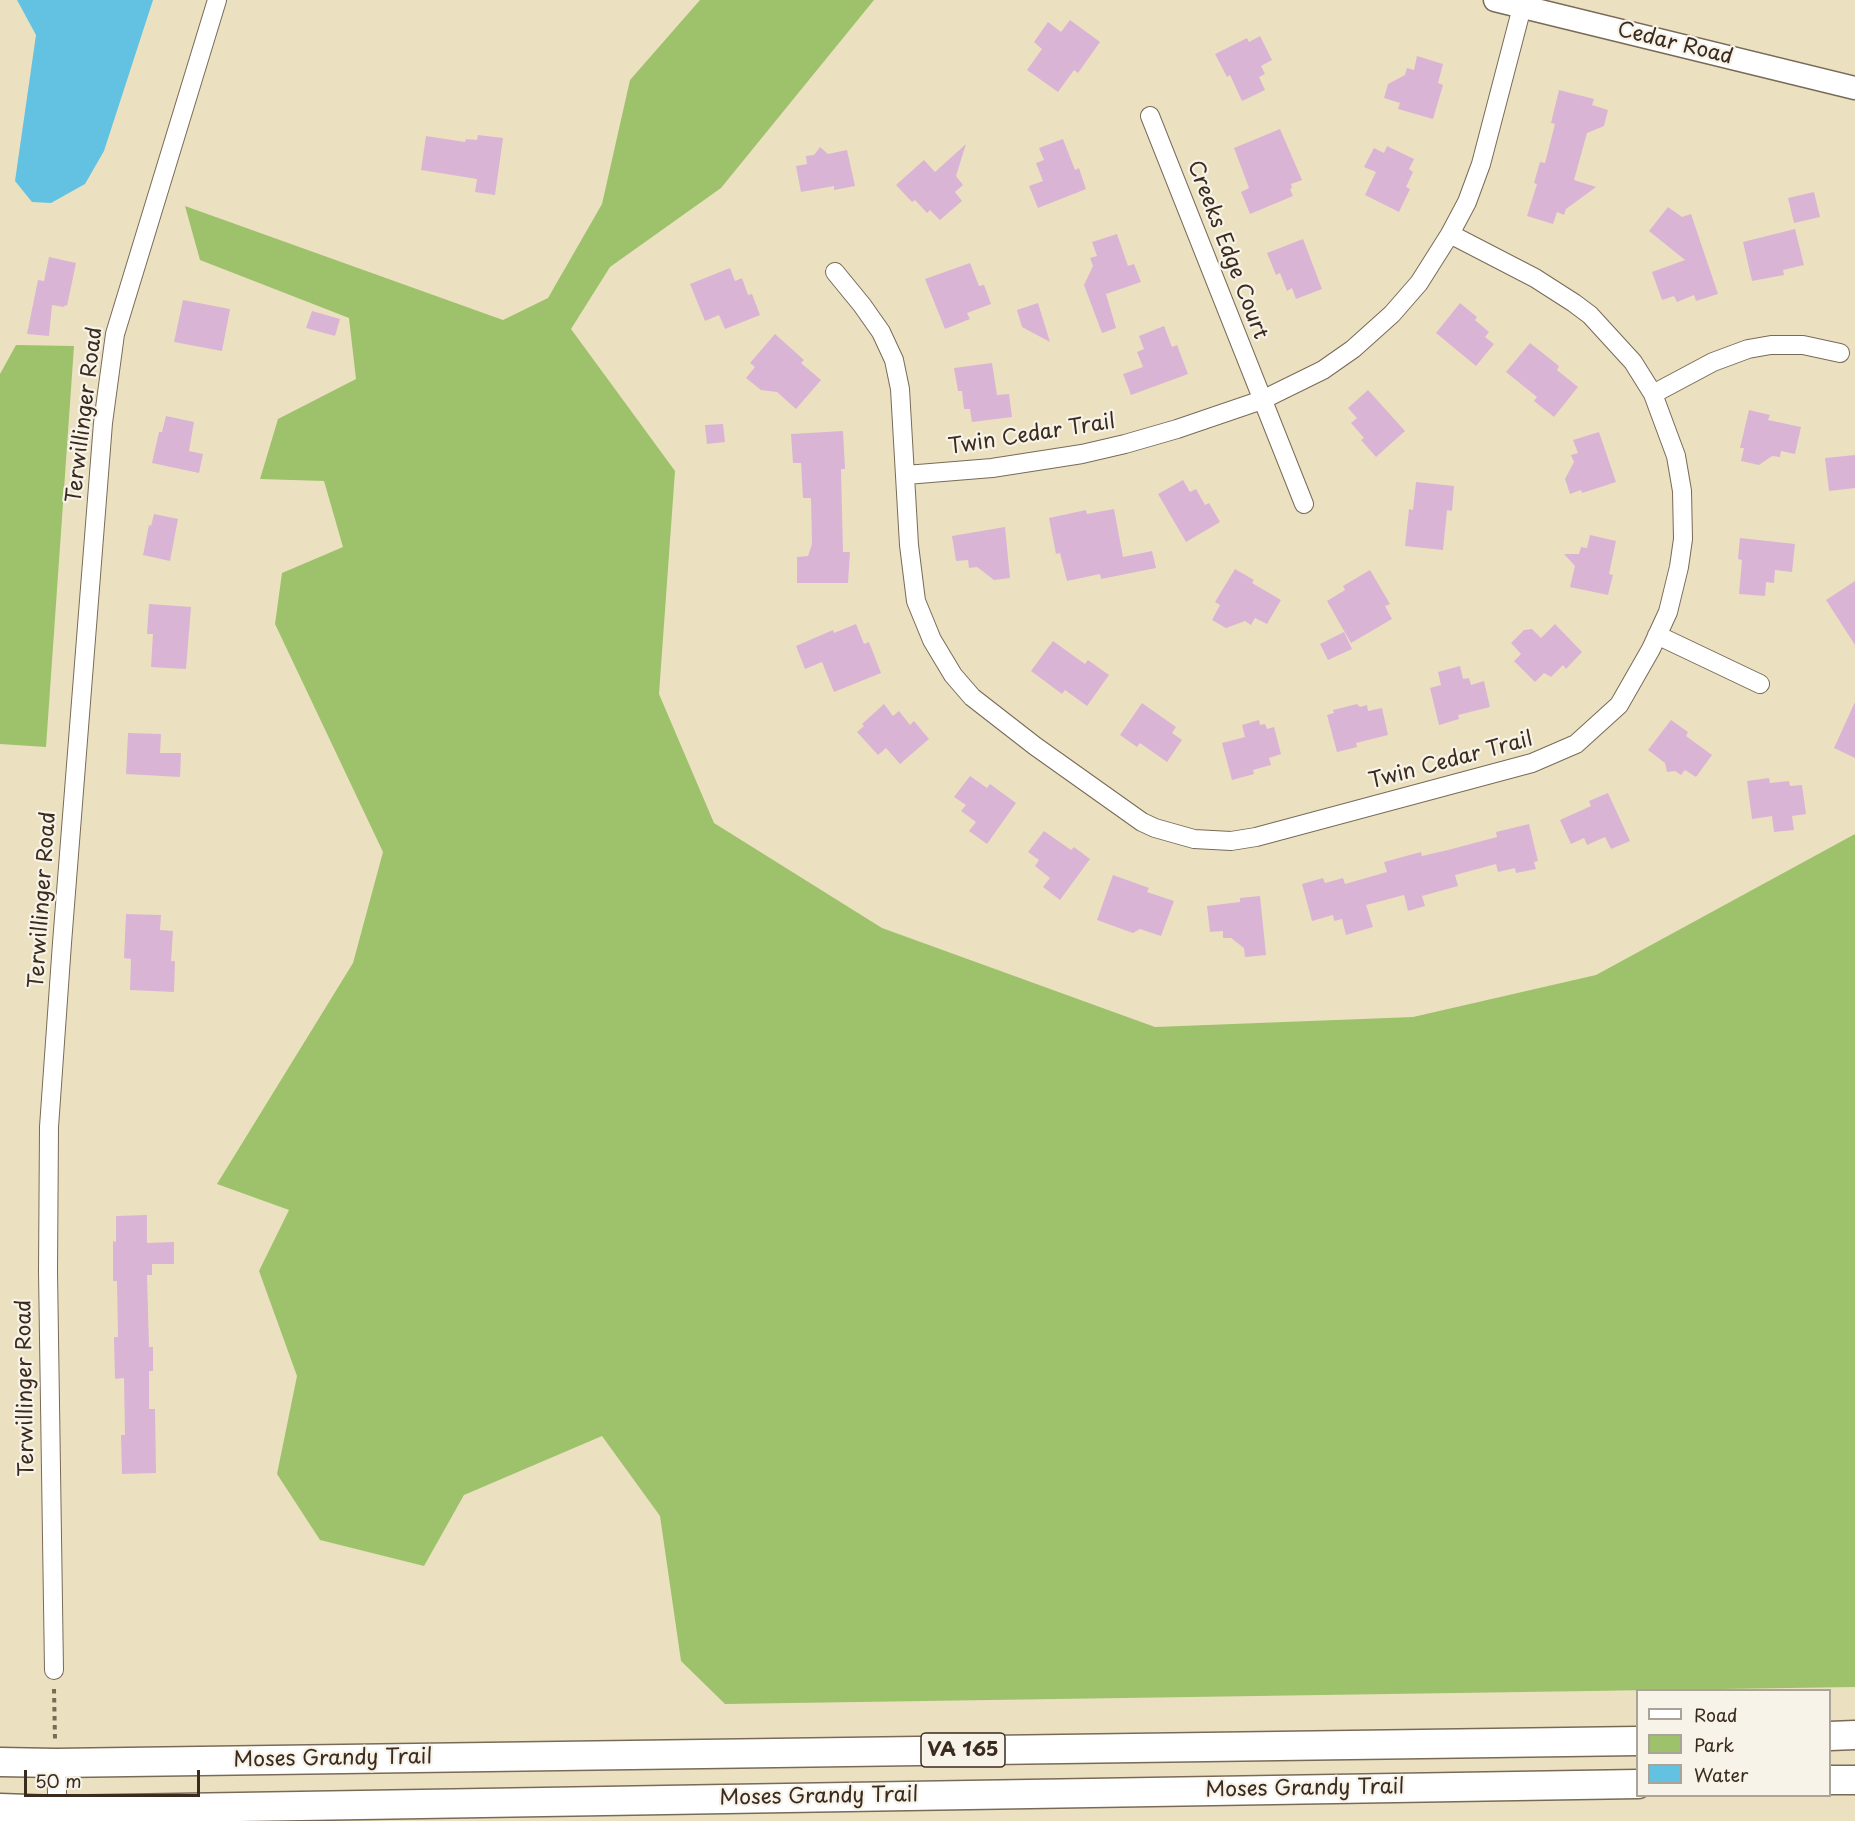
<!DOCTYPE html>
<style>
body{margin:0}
#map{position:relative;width:1855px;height:1821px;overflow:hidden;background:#ebe1c0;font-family:"Playpen Sans",sans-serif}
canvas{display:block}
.legend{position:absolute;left:1636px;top:1689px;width:195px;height:108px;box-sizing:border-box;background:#f7f3e8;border:2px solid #aca397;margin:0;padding:8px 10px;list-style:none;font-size:18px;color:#3b2a1e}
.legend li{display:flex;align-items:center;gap:12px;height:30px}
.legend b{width:30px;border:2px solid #aca397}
.scale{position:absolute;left:24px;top:1770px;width:176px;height:27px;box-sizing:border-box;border:3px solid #3b2a1e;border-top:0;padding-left:8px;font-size:18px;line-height:21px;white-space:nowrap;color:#3b2a1e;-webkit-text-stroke:4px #f7f3e8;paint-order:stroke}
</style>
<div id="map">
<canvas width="1855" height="1821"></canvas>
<ul class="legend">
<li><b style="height:8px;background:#fff"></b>Road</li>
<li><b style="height:16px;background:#9ec26c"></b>Park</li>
<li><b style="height:16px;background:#63c1e1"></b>Water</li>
</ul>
<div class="scale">50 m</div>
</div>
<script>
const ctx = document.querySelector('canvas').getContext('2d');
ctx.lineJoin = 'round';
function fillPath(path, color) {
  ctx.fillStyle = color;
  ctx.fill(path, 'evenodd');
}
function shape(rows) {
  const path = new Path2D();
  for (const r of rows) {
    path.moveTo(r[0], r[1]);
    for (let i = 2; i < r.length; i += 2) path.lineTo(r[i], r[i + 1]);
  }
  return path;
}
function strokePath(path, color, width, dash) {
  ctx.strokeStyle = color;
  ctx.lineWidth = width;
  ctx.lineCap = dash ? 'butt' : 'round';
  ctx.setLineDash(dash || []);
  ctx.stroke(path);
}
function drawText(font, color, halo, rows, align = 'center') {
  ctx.font = font + ' "Playpen Sans",sans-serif';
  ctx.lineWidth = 4.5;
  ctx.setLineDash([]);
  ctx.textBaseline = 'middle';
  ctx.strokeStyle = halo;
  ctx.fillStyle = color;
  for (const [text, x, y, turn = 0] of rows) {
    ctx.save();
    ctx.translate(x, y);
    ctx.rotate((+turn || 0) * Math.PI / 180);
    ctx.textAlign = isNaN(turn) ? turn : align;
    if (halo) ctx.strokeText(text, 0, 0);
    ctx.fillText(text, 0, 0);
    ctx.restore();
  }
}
const green = shape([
 [700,0,874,0,721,188,610,267,571,329,675,471,659,694,714,823,882,928,1155,1027,1413,1017,1596,975,1855,834,1855,1687,725,1704,681,1661,660,1516,602,1436,464,1495,424,1566,320,1540,277,1474,297,1376,259,1271,289,1210,217,1184,353,963,383,852,275,624,282,573,343,547,324,481,260,479,278,419,356,379,349,318,200,260,185,206,503,320,548,298,602,204,630,80],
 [16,345,74,346,46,747,0,744,0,374]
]);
const water = shape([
 [17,0,153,0,104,151,85,184,51,203,32,202,15,181,36,35]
]);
const building = shape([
 [1070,20,1100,42,1078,73,1074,70,1058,92,1027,70,1042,49,1034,42,1048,22,1061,32],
 [1260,36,1272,60,1261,66,1265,74,1259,77,1265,90,1242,101,1230,75,1227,77,1215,54,1247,38,1249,42],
 [1417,56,1443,64,1438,83,1443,85,1433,119,1398,109,1400,103,1384,98,1388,84,1405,75,1407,68,1414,70],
 [1559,90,1594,99,1592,105,1608,110,1604,126,1587,133,1574,180,1596,187,1566,209,1564,215,1557,212,1553,224,1527,216,1537,184,1534,183,1540,162,1545,163,1555,124,1551,123],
 [1280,129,1302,180,1291,184,1292,188,1290,189,1293,196,1250,214,1241,192,1249,188,1234,148],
 [478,135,503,138,495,195,475,192,477,179,421,170,426,136,465,142,466,139,477,140],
 [1063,139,1075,170,1079,168,1086,189,1038,208,1029,186,1043,181,1036,163,1044,160,1039,148],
 [966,144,956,176,963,185,955,192,962,201,940,220,930,210,927,213,915,200,912,202,896,185,924,160,935,172],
 [1387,146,1414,159,1409,169,1413,172,1406,187,1410,189,1399,212,1365,195,1376,172,1364,167,1374,148,1384,153],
 [820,147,828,154,847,150,855,186,834,190,834,186,801,192,796,166,807,164,806,156,814,155],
 [1814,192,1820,217,1794,223,1788,198],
 [1668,207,1682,217,1691,214,1718,294,1696,301,1694,295,1677,302,1674,296,1662,300,1652,272,1685,260,1649,231],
 [1795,229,1804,265,1783,270,1784,275,1752,281,1743,242],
 [1117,234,1128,266,1134,264,1141,282,1106,294,1116,328,1102,333,1084,285,1093,266,1090,258,1097,256,1092,242],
 [1303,239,1322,289,1296,299,1292,288,1287,291,1280,273,1276,275,1267,253],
 [49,257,76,263,67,306,65,305,64,307,52,305,49,336,27,334,38,280,44,281],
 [970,263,979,286,984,285,991,304,967,313,970,319,945,329,925,279],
 [730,268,735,281,742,278,748,295,752,294,760,315,725,329,719,315,705,321,690,284],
 [183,300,230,309,222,351,174,342],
 [1038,303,1050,342,1022,327,1017,310],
 [1460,303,1477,317,1475,320,1489,332,1485,337,1494,344,1476,366,1436,333],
 [312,311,340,319,335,336,306,328],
 [1164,326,1172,347,1177,345,1188,374,1131,395,1123,374,1143,367,1137,352,1144,349,1139,336],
 [775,334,804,360,801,363,821,380,796,409,777,392,761,390,746,378,755,367,750,363],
 [1530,343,1559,366,1557,370,1578,387,1554,417,1534,401,1537,397,1506,372],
 [992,363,997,395,1009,394,1012,417,972,422,970,409,964,409,962,391,958,391,954,368],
 [1368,390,1405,431,1376,457,1361,440,1364,438,1351,423,1357,418,1348,408],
 [1749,410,1770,415,1768,420,1801,427,1795,454,1781,451,1780,457,1772,456,1759,465,1741,461,1744,448,1740,448],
 [166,416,194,422,189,451,203,454,199,473,152,463,159,432,162,432],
 [723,424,725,442,707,444,705,425],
 [843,431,845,469,841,469,843,552,850,552,848,583,797,583,797,557,808,556,812,544,811,498,803,498,801,463,793,463,791,434],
 [1599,432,1616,482,1582,493,1581,490,1570,494,1565,479,1574,462,1571,455,1578,453,1573,440],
 [1855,455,1855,488,1829,491,1825,458],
 [1183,480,1190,492,1196,489,1205,505,1209,503,1220,522,1186,542,1158,494],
 [1416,482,1454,486,1452,511,1447,510,1443,550,1405,546,1409,509,1413,510],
 [1114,509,1123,557,1152,551,1156,568,1101,579,1100,574,1067,581,1060,553,1056,554,1049,518,1086,510,1087,514],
 [154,514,178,519,170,561,143,555,149,525,151,526],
 [1005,527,1010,578,994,580,977,567,969,568,968,560,956,561,952,536],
 [1590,535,1616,541,1609,574,1613,575,1608,595,1570,587,1575,566,1564,554,1579,554,1581,547,1587,548],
 [1740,538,1795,544,1792,572,1775,570,1774,583,1766,582,1765,596,1739,594,1742,560,1738,559],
 [1235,569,1254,580,1252,583,1281,600,1267,624,1255,618,1251,625,1245,621,1226,628,1212,620,1220,605,1215,602],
 [1370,570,1390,604,1385,606,1392,619,1351,643,1327,601,1345,590,1343,586],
 [1855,581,1855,645,1826,600],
 [149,604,191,607,186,669,151,667,153,634,147,634],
 [856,624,864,644,869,642,881,673,834,692,822,662,805,669,796,646,833,630,834,633],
 [1555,624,1582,652,1566,669,1563,665,1551,677,1544,673,1535,682,1514,661,1521,654,1511,643,1524,630,1532,629,1541,638],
 [1344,632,1352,649,1328,660,1320,644],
 [1053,641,1085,664,1088,660,1109,675,1087,706,1065,690,1062,694,1031,671],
 [1460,666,1463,679,1469,678,1471,685,1484,681,1490,707,1458,715,1459,719,1439,725,1430,688,1441,685,1438,672],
 [1855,702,1855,758,1834,748],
 [1142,703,1176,727,1172,733,1182,740,1167,762,1140,743,1137,747,1120,735],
 [884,704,893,716,899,711,910,725,914,721,929,739,900,764,886,748,878,755,857,732,864,726,862,724],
 [1357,704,1360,707,1367,705,1368,711,1382,708,1388,735,1356,743,1357,747,1337,752,1327,715,1334,713,1333,710],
 [1259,720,1260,725,1265,724,1267,729,1274,727,1281,754,1269,758,1271,765,1253,770,1254,774,1232,780,1222,743,1245,737,1242,725],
 [1671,720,1688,732,1686,736,1712,755,1696,777,1685,770,1681,775,1675,771,1667,772,1665,763,1648,750],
 [128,733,161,734,160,753,181,753,180,777,126,774],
 [970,776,987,788,990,784,1016,803,987,844,969,831,976,822,961,811,966,805,954,797],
 [1769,778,1770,783,1789,781,1790,786,1802,785,1806,814,1792,816,1794,830,1774,832,1772,816,1752,819,1747,781],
 [1608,793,1630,841,1611,849,1605,837,1587,845,1584,838,1571,844,1560,820,1591,806,1589,801],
 [1529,824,1538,861,1534,862,1536,869,1516,873,1515,868,1498,872,1496,864,1455,875,1458,886,1422,896,1425,906,1408,911,1404,895,1366,905,1373,927,1346,935,1342,919,1334,921,1333,915,1312,921,1302,884,1323,878,1325,883,1343,878,1345,884,1387,872,1384,862,1421,852,1422,856,1448,850,1497,837,1496,832],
 [1044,831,1071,850,1074,847,1090,859,1060,900,1043,887,1050,878,1035,866,1039,860,1028,852],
 [1113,875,1149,888,1147,892,1174,901,1161,936,1140,929,1133,933,1097,920],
 [1260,896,1266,955,1245,957,1244,948,1231,938,1223,938,1223,931,1210,932,1207,906,1240,902,1240,898],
 [126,914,161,915,160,930,173,931,171,961,175,961,174,992,130,990,131,959,124,958],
 [147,1215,147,1243,174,1242,174,1264,152,1264,152,1275,147,1275,149,1347,153,1347,153,1371,149,1371,149,1409,155,1409,156,1473,122,1474,121,1435,125,1435,124,1378,115,1379,114,1337,118,1337,117,1281,113,1281,113,1241,116,1242,116,1216]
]);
const path = shape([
 [54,1689,55,1739]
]);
const minor = shape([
 [1150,116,1304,504],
 [835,272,862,305,881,332,894,360,900,389,909,545,916,601,932,640,953,675,972,697,1035,746,1142,822,1155,828,1194,839,1231,841,1256,837,1532,763,1576,744,1619,705,1651,649,1668,612,1679,567,1683,539,1682,491,1676,456,1653,394,1633,362,1590,315,1574,303,1535,278,1450,234],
 [1653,394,1713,362,1748,349,1771,345,1803,345,1840,353],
 [906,475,992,468,1082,454,1125,444,1177,429,1262,400,1323,370,1353,349,1392,314,1419,283,1450,234,1467,202,1481,164,1522,7],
 [1657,635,1760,684],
 [54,1670,48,1271,49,1127,62,943,103,423,115,334,217,0],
 [56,1763,58,1821]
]);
const tertiary = shape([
 [1495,0,1855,88]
]);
const primary = shape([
 [1830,1736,1855,1735],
 [0,1762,56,1763,1638,1741],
 [1830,1780,1855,1780],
 [0,1808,57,1810,1638,1784]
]);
const shields = [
 [963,1750,84]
];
const shieldNames = [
 ["VA 165",963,1750]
];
const streetNames = [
 ["Cedar Road",1675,44,14],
 ["Creeks Edge Court",1227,250,69],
 ["Terwillinger Road",85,415,-83],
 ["Twin Cedar Trail",1032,435,-9],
 ["Twin Cedar Trail",1451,761,-15],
 ["Terwillinger Road",43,900,-86],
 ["Terwillinger Road",26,1388,-91],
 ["Moses Grandy Trail",333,1759,-1],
 ["Moses Grandy Trail",1305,1789,-1],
 ["Moses Grandy Trail",819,1797,-1]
];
fillPath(green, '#9ec26c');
fillPath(water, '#63c1e1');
fillPath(building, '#dab4d5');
strokePath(minor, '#796a57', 20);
strokePath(tertiary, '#796a57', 25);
strokePath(primary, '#796a57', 31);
strokePath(path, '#796a57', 4, [4.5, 4.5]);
strokePath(minor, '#fff', 18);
strokePath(tertiary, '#fff', 22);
strokePath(primary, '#fff', 28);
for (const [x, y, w] of shields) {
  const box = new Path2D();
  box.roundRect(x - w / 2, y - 17, w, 34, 4.5);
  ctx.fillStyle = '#f7f3e8';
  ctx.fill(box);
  strokePath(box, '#3b2a1e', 1.5);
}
drawText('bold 20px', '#3b2a1e', null, shieldNames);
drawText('21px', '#3b2a1e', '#f7f3e8', streetNames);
</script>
